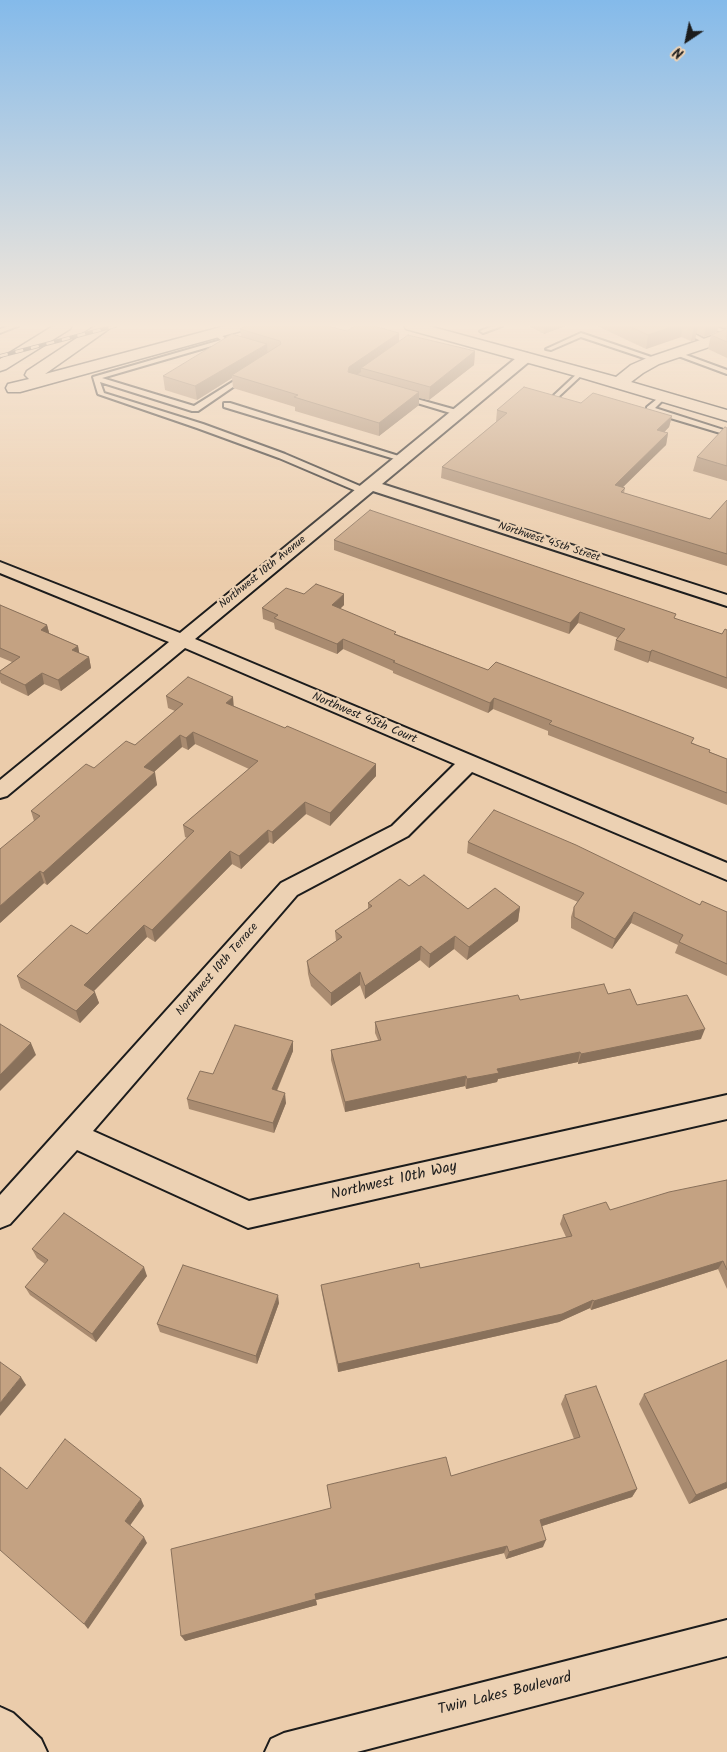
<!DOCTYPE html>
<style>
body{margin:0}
#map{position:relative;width:727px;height:1752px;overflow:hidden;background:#ebccab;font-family:Kalam,sans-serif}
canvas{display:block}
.north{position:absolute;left:662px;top:15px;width:50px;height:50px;-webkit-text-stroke:4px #ecd1b3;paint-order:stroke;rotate:214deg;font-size:14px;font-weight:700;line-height:20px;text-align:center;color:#1c1c1c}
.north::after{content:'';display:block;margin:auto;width:18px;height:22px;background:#1c1c1c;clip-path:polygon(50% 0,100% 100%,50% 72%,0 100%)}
</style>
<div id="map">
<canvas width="727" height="1752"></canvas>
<div class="north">N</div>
</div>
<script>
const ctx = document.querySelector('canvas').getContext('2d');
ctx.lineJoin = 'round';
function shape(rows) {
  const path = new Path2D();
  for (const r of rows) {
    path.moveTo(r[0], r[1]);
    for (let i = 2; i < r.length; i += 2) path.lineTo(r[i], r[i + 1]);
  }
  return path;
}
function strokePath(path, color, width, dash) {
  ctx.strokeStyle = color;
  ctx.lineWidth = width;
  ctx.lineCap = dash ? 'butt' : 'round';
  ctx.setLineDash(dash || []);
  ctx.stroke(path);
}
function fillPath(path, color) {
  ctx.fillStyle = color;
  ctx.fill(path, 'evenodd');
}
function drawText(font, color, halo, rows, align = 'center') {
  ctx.font = font + ' Kalam,sans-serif';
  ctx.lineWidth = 4.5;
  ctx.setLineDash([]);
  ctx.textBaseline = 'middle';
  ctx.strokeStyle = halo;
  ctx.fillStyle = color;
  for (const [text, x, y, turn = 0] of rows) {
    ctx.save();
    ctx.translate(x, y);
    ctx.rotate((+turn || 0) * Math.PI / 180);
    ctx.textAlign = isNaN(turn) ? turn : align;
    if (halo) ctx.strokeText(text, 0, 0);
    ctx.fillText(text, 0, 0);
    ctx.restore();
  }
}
const lane = shape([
 [9,326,18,326,0,333,0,329,9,326],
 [493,326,502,326,483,333,480,331,493,326],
 [671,326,679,326,710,342,705,343,671,326],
 [707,326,715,326,727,331,727,335,707,326],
 [213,332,217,332,229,341,102,378,194,406,242,376,246,376,246,378,198,411,192,411,100,382,104,393,203,424,285,454,367,489,367,493,361,493,279,458,197,428,98,394,93,377,221,340,213,334,213,332],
 [581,333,657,359,658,360,653,361,581,337,551,350,546,349,581,333],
 [675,351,727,370,727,374,673,354,672,353,675,351],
 [580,371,585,372,555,400,551,400,551,398,580,371],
 [662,395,667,396,655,408,727,431,727,435,647,411,647,407,662,395],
 [406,396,460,411,461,413,457,415,404,399,404,397,406,396],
 [224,403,230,403,405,458,398,460,224,407,224,403]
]);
const street = shape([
 [526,353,533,357,531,360,382,484,727,595,727,606,373,491,195,639,727,863,727,880,472,772,408,836,297,895,93,1131,249,1201,727,1095,727,1119,248,1228,77,1150,10,1224,0,1228,0,1195,281,883,392,826,455,764,185,648,7,796,0,798,0,780,169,642,0,573,0,562,180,633,521,354,526,353],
 [727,1620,727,1656,357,1752,265,1752,271,1739,284,1733,727,1620],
 [0,1707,13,1713,41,1739,47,1752,0,1752,0,1707]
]);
const secondary = shape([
 [53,326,72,326,70,329,6,369,0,371,0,359,53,326],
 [95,326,113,326,45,374,225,326,250,326,248,329,20,392,8,392,6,388,8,384,29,379,25,375,27,371,95,326],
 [404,326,429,326,616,377,631,365,647,358,727,331,727,341,659,364,643,373,631,382,727,410,727,421,576,376,406,329,404,326]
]);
const rail = shape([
 [0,356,115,326]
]);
const wall = shape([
 [529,326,566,326,544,334],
 [597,326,718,326,717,332,704,337,696,333,695,340,691,341,681,337,646,349],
 [719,326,727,326,727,329],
 [240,329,399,333,399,342,475,351,474,365,429,400,419,398,419,405,379,436,295,411,295,407,233,388,232,378,197,400,165,390,163,376,241,336],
 [727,329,727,358,708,349,711,335],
 [581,403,672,416,669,427,664,432,668,433,666,445,622,487,625,488,624,493,710,519,727,500,727,566,441,478,442,467,496,422,497,410],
 [727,428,727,481,693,471,697,457],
 [334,540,675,619,722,634,727,630,727,689,649,661,648,663,614,650,616,640,618,638,578,623,569,634,334,550],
 [304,594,344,605,340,609,396,634,488,670,693,743,710,752,727,759,727,805,548,735,548,731,493,709,488,713,393,673,393,671,343,649,337,654,275,629,274,623,263,619,262,608],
 [0,605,47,625,49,633,78,646,79,653,89,657,91,668,61,691,44,684,28,696,1,683,0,680,0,671,12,662,0,657],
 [166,696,234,706,376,776,330,826,306,814,273,844,269,842,241,869,232,864,155,942,147,937,94,991,99,1003,80,1023,21,988,17,976,87,934,187,838,185,837,183,825,249,769,195,744,188,750,182,747,154,772,157,785,47,885,44,883,0,923,34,821,31,811,94,768,135,745,175,711,168,708],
 [468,842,727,912,727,976,675,953,678,945,631,923,612,949,571,928,571,917,574,907,578,902,467,853],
 [409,886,468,909,520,907,518,921,467,960,454,949,429,968,420,960,365,999,360,985,331,1006,311,986,308,974,307,961,336,941,335,931,368,909,368,903],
 [608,994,637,1005,701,1039,578,1064,578,1062,498,1079,497,1082,466,1089,465,1086,345,1112,331,1060,331,1050,378,1040,375,1033,375,1022,520,1000],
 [293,1041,293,1051,277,1091,286,1103,274,1133,189,1109,187,1099,213,1074],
 [727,1180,727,1289,718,1269,591,1310,590,1308,559,1322,338,1372,322,1293,321,1285,420,1268,566,1237,560,1224,563,1215,610,1210],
 [32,1249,147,1276,96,1342,30,1295,25,1287,45,1264,37,1258],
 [279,1303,257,1364,160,1332,157,1324],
 [644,1394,727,1488,689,1504,639,1404],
 [565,1395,637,1489,632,1497,542,1526,543,1547,506,1559,504,1553,316,1600,317,1605,185,1641,331,1508,327,1485,451,1476,574,1439,561,1404]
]);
const shadedWall = shape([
 [545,326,566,326,544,334],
 [674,326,683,326,681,337,646,349,648,335],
 [698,326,695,340,691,341,694,327],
 [706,326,718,326,717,332,704,337],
 [399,333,399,345,361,368,361,372,349,380,348,385,349,367],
 [267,344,268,358,232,375,232,378,197,400,195,386],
 [475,351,474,365,429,400,430,387],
 [419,392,419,405,379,436,379,423],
 [672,416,669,427,655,442,657,430],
 [668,433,666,445,613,497,615,485],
 [344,594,344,605,332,616,332,605],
 [580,612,578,623,569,634,570,623],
 [47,625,50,636,41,630],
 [343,639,343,649,337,654,337,644],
 [78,646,80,657,72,650],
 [652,650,649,661,648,663,650,652],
 [89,657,91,668,61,691,58,680],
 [42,673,44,684,28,696,25,685],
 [233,697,234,709,226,703],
 [494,698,493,709,488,713,490,703],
 [193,732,195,744,188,750,186,738],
 [180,735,182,747,146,779,144,767],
 [376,764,376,776,330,826,330,813],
 [155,772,157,785,47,885,43,873],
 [305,802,306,814,273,844,272,832],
 [268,830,269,842,241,869,239,856],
 [230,851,232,864,155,942,152,930],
 [40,871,44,883,0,923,0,906],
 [520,907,518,921,467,960,469,947],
 [634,912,631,923,612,949,615,939],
 [144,925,147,937,88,997,84,985],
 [455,936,454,949,429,968,430,954],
 [421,946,420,960,365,999,365,986],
 [360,972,360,985,331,1006,331,993],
 [95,992,99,1003,80,1023,76,1011],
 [705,1029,701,1039,578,1064,581,1054],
 [293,1041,293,1051,273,1099,272,1089],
 [31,1043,36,1055,0,1091,0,1075],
 [580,1052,578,1062,498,1079,497,1082,466,1089,467,1079,497,1069],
 [466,1076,465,1086,345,1112,345,1102],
 [285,1093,286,1103,274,1133,273,1123],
 [723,1261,718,1269,591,1310,594,1301],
 [144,1267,147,1276,96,1342,92,1334],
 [278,1295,279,1303,257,1364,256,1356],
 [593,1300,590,1308,559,1322,338,1372,338,1364],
 [21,1377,26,1385,0,1416,0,1403],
 [727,1482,727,1488,689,1504,696,1495],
 [637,1489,632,1497,536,1528,540,1520],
 [141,1499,144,1506,129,1527,125,1521],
 [144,1537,147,1543,88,1629,84,1624],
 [546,1540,543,1547,506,1559,509,1552],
 [507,1546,504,1553,316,1600,317,1605,185,1641,181,1636,315,1594]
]);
const building = shape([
 [246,326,328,326,347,331,355,326,374,326,399,333,349,367,348,372,419,392,379,423,294,397,298,395,232,375,281,344,280,341,240,329,246,326],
 [629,326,674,326,648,335,629,326],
 [727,329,727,342,711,335,727,329],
 [232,334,267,344,195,386,163,376,232,334],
 [408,335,475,351,430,387,361,368,408,335],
 [524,387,581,403,593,393,672,416,657,430,668,433,615,485,625,488,621,492,710,519,727,500,727,554,442,467,507,413,497,410,524,387],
 [725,427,727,428,727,466,697,457,725,427],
 [370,510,676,614,674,618,722,634,725,629,727,630,727,678,652,650,650,652,616,640,625,629,580,612,570,623,334,540,370,510],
 [316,584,344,594,332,605,396,632,394,634,488,670,496,662,694,738,691,743,710,750,709,752,727,759,727,793,549,724,552,721,494,698,490,703,393,662,395,661,343,639,337,644,274,618,278,615,262,608,286,588,304,594,316,584],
 [0,605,47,625,41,630,78,646,72,650,89,657,58,680,42,673,25,685,0,673,0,671,20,657,0,648,0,605],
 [188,677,233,697,226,703,285,728,287,726,376,764,330,813,305,802,272,832,268,830,239,856,230,851,152,930,144,925,84,985,95,992,76,1011,17,976,71,925,87,934,194,831,183,825,258,761,193,732,186,738,180,735,144,767,155,772,43,873,40,871,0,906,0,849,40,816,31,811,86,764,94,768,126,741,135,745,183,704,166,696,188,677],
 [494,810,576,845,700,905,702,901,727,912,727,964,679,942,683,935,634,912,615,939,574,917,574,907,584,893,468,842,494,810],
 [424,875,468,909,495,888,520,907,469,947,455,936,430,954,421,946,365,986,360,972,331,993,310,973,307,961,342,937,335,931,372,906,368,903,400,879,409,886,424,875],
 [604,984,608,994,630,989,637,1005,687,995,705,1029,581,1054,580,1052,497,1069,499,1073,467,1079,466,1076,345,1102,331,1050,381,1040,375,1022,518,995,520,1000,604,984],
 [0,1024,31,1043,0,1075,0,1024],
 [235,1025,293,1041,272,1089,285,1093,273,1123,187,1099,200,1071,213,1074,235,1025],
 [727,1180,727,1270,723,1261,594,1301,593,1300,562,1314,338,1364,321,1285,419,1263,420,1268,572,1236,563,1215,606,1202,610,1210,669,1192,727,1180],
 [64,1213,144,1267,92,1334,25,1287,48,1260,32,1249,64,1213],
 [183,1265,278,1295,256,1356,157,1324,183,1265],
 [727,1360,727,1482,696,1495,644,1394,727,1360],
 [0,1362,21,1377,0,1403,0,1362],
 [596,1386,637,1489,540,1520,546,1540,509,1552,507,1546,315,1594,316,1599,181,1636,171,1549,331,1508,327,1485,446,1457,451,1476,580,1437,565,1395,596,1386],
 [65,1439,141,1499,125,1521,144,1537,84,1624,0,1550,0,1467,27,1489,65,1439]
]);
const farStreetnames = [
 ["Northwest 45th Street",549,543,18],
 ["Northwest 10th Avenue",263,573,-39]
];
const streetNames = [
 ["Northwest 45th Court",364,719,23],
 ["Northwest 10th Terrace",218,970,-49]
];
const nearStreetnames = [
 ["Northwest 10th Way",394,1182,-13],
 ["Twin Lakes Boulevard",505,1695,-14]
];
strokePath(lane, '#1c1c1c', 4);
strokePath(street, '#1c1c1c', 4);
strokePath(secondary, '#1c1c1c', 3);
fillPath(lane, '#ecd1b3');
fillPath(street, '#ecd1b3');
fillPath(secondary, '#ecd1b3');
strokePath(rail, '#1c1c1c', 4);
strokePath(rail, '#ecd1b3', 2.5, [8]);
fillPath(wall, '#a98b70');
fillPath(shadedWall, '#89715b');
fillPath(building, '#c4a282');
strokePath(building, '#89715b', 1);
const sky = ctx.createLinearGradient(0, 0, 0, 571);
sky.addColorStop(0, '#84baea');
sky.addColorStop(0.57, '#f6e8d9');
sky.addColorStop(1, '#f6e8d900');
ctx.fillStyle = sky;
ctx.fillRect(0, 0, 727, 571);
drawText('11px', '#1c1c1c', '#ecd1b3', farStreetnames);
drawText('12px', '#1c1c1c', '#ecd1b3', streetNames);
drawText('15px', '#1c1c1c', '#ecd1b3', nearStreetnames);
</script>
